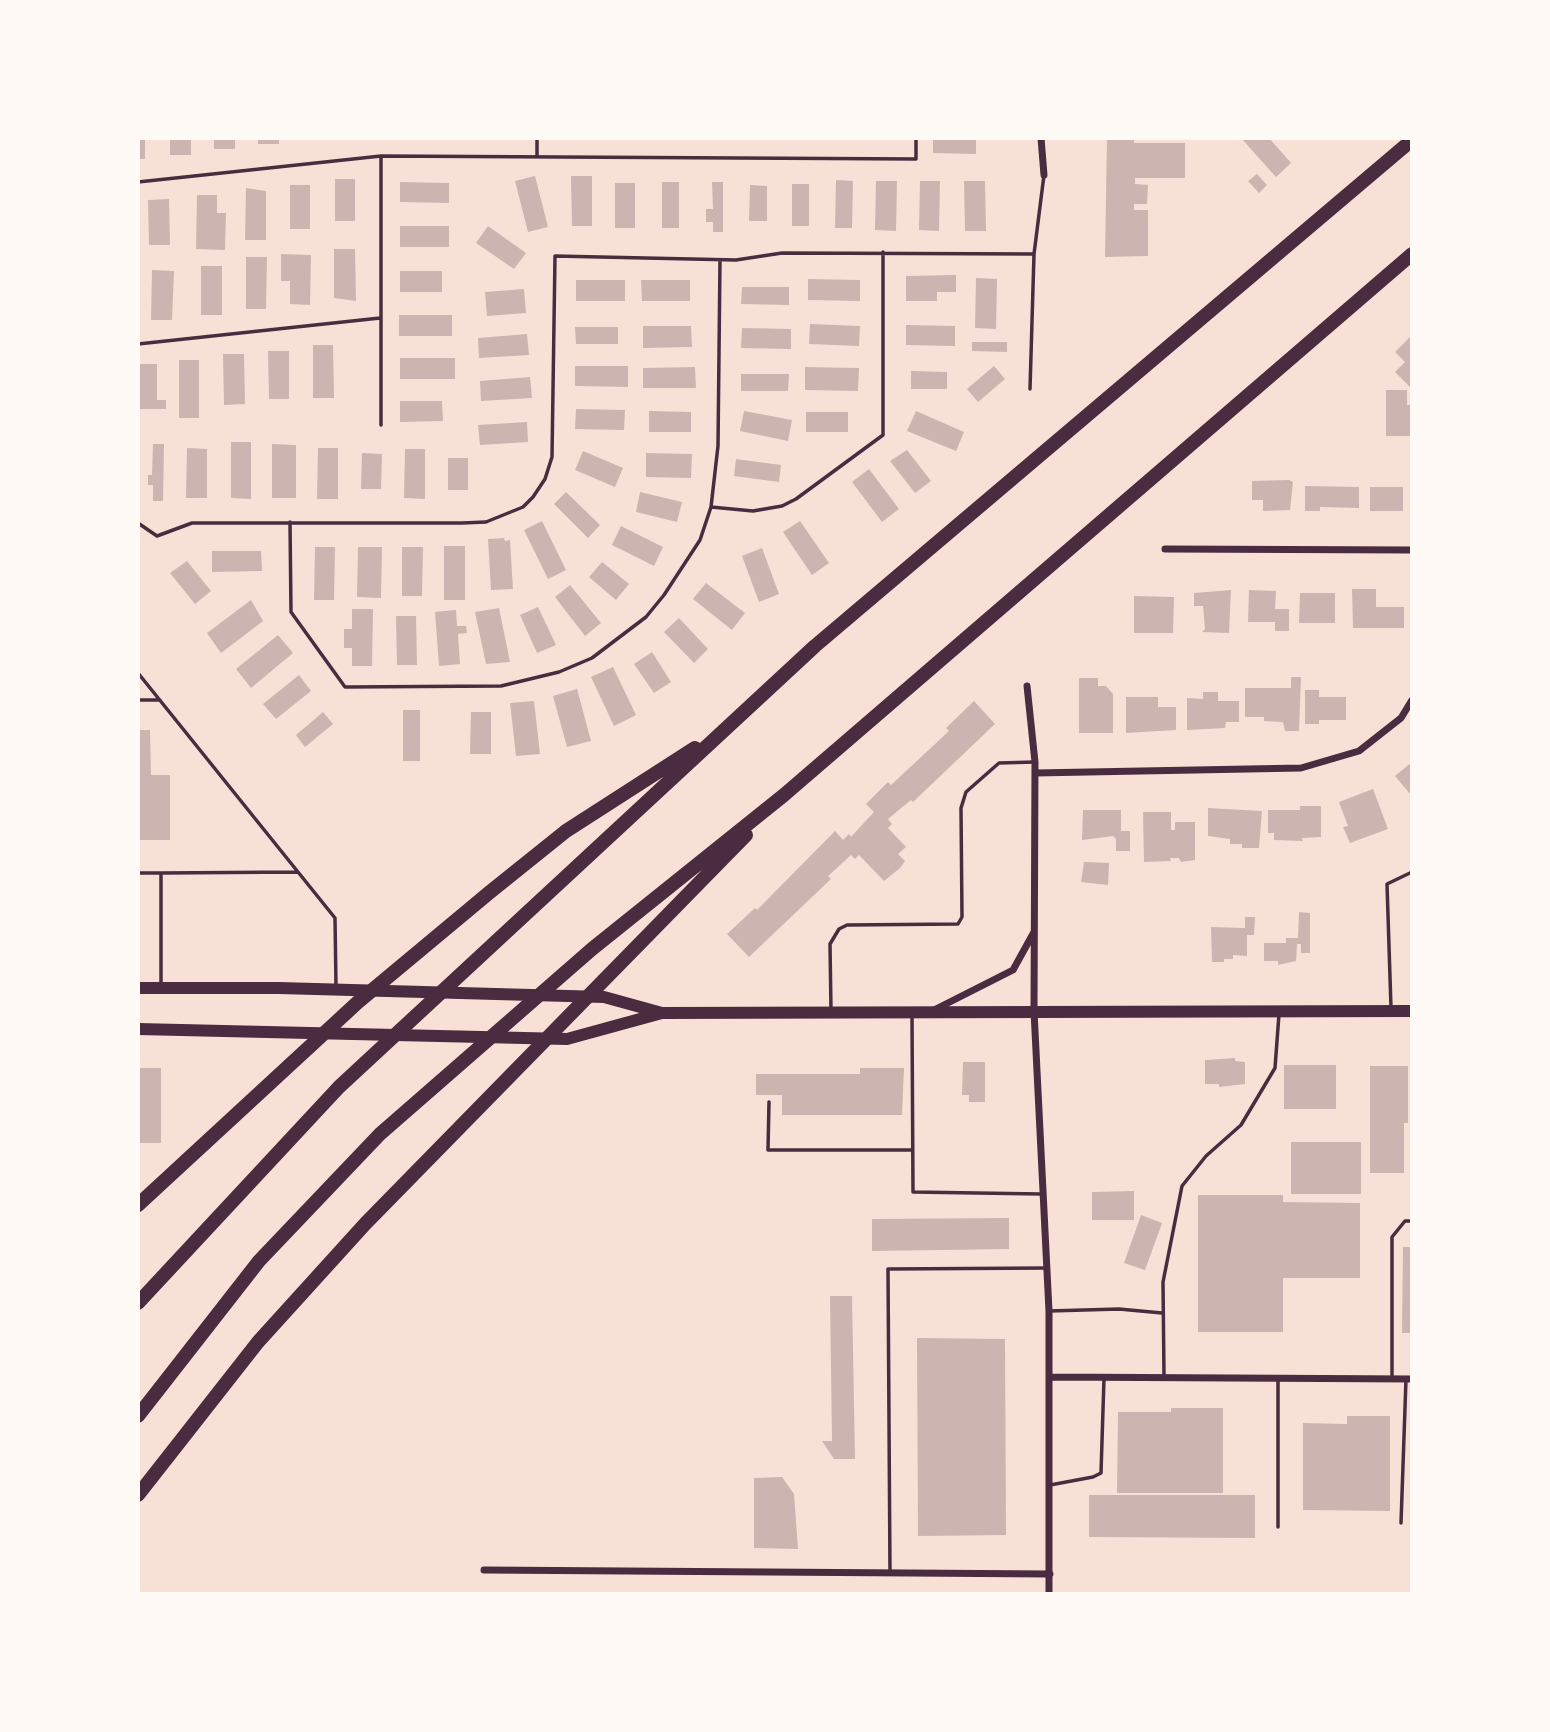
<!DOCTYPE html>
<style>
body{margin:0}
#map{position:relative;width:1550px;height:1732px;overflow:hidden;background:#f7e1d7;font-family:Commissioner,sans-serif}
canvas{display:block}
.frame{position:absolute;inset:0;border:140px solid #fffaf5;pointer-events:none}
</style>
<div id="map">
<canvas width="1550" height="1732"></canvas>
<div class="frame"></div>
</div>
<script>
const ctx = document.querySelector('canvas').getContext('2d');
ctx.lineJoin = 'round';
function fillPath(path, color) {
  ctx.fillStyle = color;
  ctx.fill(path, 'evenodd');
}
function shape(rows) {
  const path = new Path2D();
  for (const r of rows) {
    path.moveTo(r[0], r[1]);
    for (let i = 2; i < r.length; i += 2) path.lineTo(r[i], r[i + 1]);
  }
  return path;
}
function strokePath(path, color, width, dash) {
  ctx.strokeStyle = color;
  ctx.lineWidth = width;
  ctx.lineCap = dash ? 'butt' : 'round';
  ctx.setLineDash(dash || []);
  ctx.stroke(path);
}
const building = shape([
 [138,138,145,138,145,159,138,159],
 [170,138,191,138,191,155,170,155],
 [214,138,235,138,235,149,214,149],
 [258,138,279,138,279,144,258,144],
 [933,138,976,138,976,154,933,153],
 [1107,138,1134,138,1134,143,1185,143,1185,178,1135,178,1135,184,1148,185,1147,204,1134,204,1134,210,1148,210,1148,256,1105,257],
 [1241,138,1269,138,1291,163,1276,177],
 [1257,174,1267,185,1259,193,1248,181],
 [535,176,548,227,528,232,515,181],
 [571,176,592,176,592,226,572,226],
 [335,179,355,179,355,221,335,221],
 [836,180,853,181,852,228,835,228],
 [876,181,897,181,896,231,875,230],
 [920,181,940,181,939,231,919,230],
 [964,181,985,181,986,231,965,231],
 [400,182,449,183,449,203,400,202],
 [662,182,679,182,679,228,662,228],
 [712,182,723,182,723,232,713,232,713,222,706,222,706,209,713,209],
 [615,183,635,183,635,228,615,228],
 [792,184,809,184,809,226,792,226],
 [290,185,310,185,310,229,290,229],
 [750,185,767,186,767,221,749,221],
 [246,188,266,191,266,240,245,240],
 [197,195,217,195,217,213,226,213,225,250,196,249],
 [169,199,170,245,149,245,148,200],
 [400,226,449,226,449,247,400,247],
 [488,226,526,253,514,269,476,243],
 [334,249,355,249,356,301,334,298],
 [281,254,311,255,310,305,290,304,290,281,281,281],
 [246,257,267,257,266,309,246,309],
 [201,266,222,266,222,315,201,315],
 [152,270,174,271,172,320,151,320],
 [400,271,442,271,442,292,400,292],
 [956,275,956,292,937,292,937,301,906,301,906,276],
 [976,278,997,279,996,329,975,328],
 [808,279,860,280,860,301,808,300],
 [576,280,625,280,625,301,576,301],
 [641,280,690,280,690,301,642,301],
 [742,287,789,287,789,305,741,304],
 [524,289,526,313,487,316,485,292],
 [399,315,452,315,452,336,399,336],
 [810,324,860,326,859,346,809,344],
 [906,325,955,326,955,346,906,345],
 [643,326,691,326,692,347,643,348],
 [575,327,618,327,618,344,576,344],
 [742,328,791,329,791,349,741,348],
 [527,334,529,355,479,358,478,338],
 [1412,335,1412,385,1410,387,1395,372,1405,362,1395,352],
 [972,342,1007,342,1007,352,972,351],
 [313,345,333,345,334,398,313,398],
 [268,351,289,351,289,399,269,399],
 [223,354,244,354,245,404,224,405],
 [400,358,455,358,455,379,400,379],
 [179,360,199,360,199,418,179,418],
 [138,364,157,364,157,400,166,400,166,409,138,409],
 [575,366,628,366,628,387,575,386],
 [994,366,1005,379,978,402,967,389],
 [695,367,696,388,643,388,643,368],
 [805,367,859,368,858,391,805,390],
 [911,371,947,372,947,389,911,389],
 [741,374,789,374,788,391,741,391],
 [530,377,532,398,481,401,480,381],
 [1386,390,1407,390,1407,405,1412,405,1412,436,1386,436],
 [400,401,442,401,443,421,400,422],
 [576,409,625,410,624,430,575,429],
 [649,411,691,412,691,432,649,432],
 [744,411,792,420,788,441,740,431],
 [916,411,964,432,956,451,907,431],
 [806,412,848,412,848,432,806,432],
 [527,422,528,442,480,445,478,425],
 [231,442,251,442,251,499,231,498],
 [153,444,164,444,163,501,153,501,153,485,148,485,148,475,152,475],
 [272,444,296,445,296,498,272,498],
 [187,448,207,449,207,498,186,498],
 [318,448,338,448,338,499,317,499],
 [405,449,425,449,425,499,404,498],
 [907,450,931,481,915,493,890,461],
 [583,451,623,468,615,487,575,470],
 [362,453,382,454,381,489,361,489],
 [646,453,692,454,691,478,646,477],
 [448,458,468,458,468,490,448,490],
 [736,459,781,465,779,482,734,476],
 [869,469,899,509,882,522,852,482],
 [1289,480,1293,482,1290,510,1263,511,1263,500,1252,500,1252,481],
 [1305,486,1359,487,1359,508,1320,507,1320,511,1305,511],
 [1370,487,1403,487,1403,511,1370,511],
 [566,492,600,525,588,538,554,504],
 [640,492,682,502,677,522,636,512],
 [542,521,566,570,548,579,524,530],
 [800,521,829,563,812,575,783,532],
 [621,526,663,547,654,566,612,545],
 [504,538,505,541,510,540,513,589,491,590,488,539],
 [444,546,465,546,465,600,444,600],
 [315,547,335,547,334,600,314,600],
 [358,547,382,547,381,598,357,597],
 [402,547,423,547,422,596,402,596],
 [762,548,779,594,759,602,742,556],
 [212,551,261,551,262,571,212,572],
 [187,561,211,591,195,604,170,573],
 [602,562,629,584,616,600,589,577],
 [706,583,745,613,732,630,693,599],
 [570,585,601,623,585,636,555,597],
 [1352,589,1376,589,1376,607,1404,607,1404,628,1353,628],
 [1231,590,1229,633,1202,632,1205,629,1203,606,1194,606,1194,593],
 [1249,590,1276,591,1275,609,1289,609,1289,631,1275,631,1275,622,1248,622],
 [1300,593,1335,593,1335,623,1299,623],
 [1134,596,1174,597,1173,633,1134,633],
 [251,600,263,621,221,653,207,633],
 [538,607,556,645,537,653,520,615],
 [499,608,510,662,486,664,475,612],
 [352,609,373,609,372,666,352,666,352,648,344,648,344,629,352,629],
 [456,610,457,626,466,626,467,633,458,634,460,664,439,666,435,612],
 [396,616,416,616,417,665,397,665],
 [679,618,708,649,694,663,664,632],
 [278,635,293,653,251,688,236,669],
 [652,652,671,682,654,693,634,664],
 [613,667,636,715,614,726,591,677],
 [299,675,311,691,276,719,263,704],
 [1291,677,1301,677,1299,731,1285,731,1283,722,1264,721,1264,717,1245,717,1245,688,1291,688],
 [1079,678,1098,678,1098,686,1106,686,1113,694,1113,733,1079,733],
 [577,689,591,741,567,747,553,696],
 [1305,690,1319,690,1319,697,1346,697,1346,720,1319,720,1319,724,1305,724],
 [1203,692,1218,692,1218,701,1239,701,1239,722,1226,722,1225,728,1187,730,1187,698,1203,699],
 [1126,697,1158,697,1158,707,1176,707,1176,730,1126,733],
 [534,701,540,754,516,756,510,703],
 [974,701,995,724,913,802,911,800,888,819,892,824,888,828,906,847,898,854,905,861,900,868,884,881,859,855,855,859,851,855,828,876,831,879,749,957,727,934,755,908,757,910,835,831,843,840,849,834,851,837,874,812,866,804,888,782,891,785,949,731,946,728],
 [403,710,420,710,420,761,403,761],
 [323,712,333,724,305,747,296,735],
 [471,712,491,712,491,754,470,754],
 [138,730,150,730,151,775,170,775,170,840,138,840],
 [1412,762,1412,796,1395,776],
 [1373,789,1388,829,1350,843,1343,827,1348,826,1339,802],
 [1300,806,1321,806,1321,837,1302,838,1303,841,1274,840,1274,833,1268,833,1268,810,1300,810],
 [1208,808,1262,811,1259,848,1242,848,1242,844,1230,844,1230,839,1208,836],
 [1083,810,1121,810,1121,831,1130,831,1130,851,1116,851,1116,839,1113,836,1082,840],
 [1143,812,1171,812,1171,830,1175,830,1175,822,1195,822,1195,860,1181,862,1179,858,1170,858,1171,861,1144,862],
 [1084,862,1109,863,1108,885,1081,882],
 [1299,912,1310,913,1310,953,1301,953,1301,944,1297,944,1296,961,1278,965,1278,961,1264,961,1264,943,1286,943,1286,938,1298,938],
 [1245,917,1255,917,1254,935,1247,935,1247,956,1233,955,1233,959,1224,959,1224,962,1212,962,1211,927,1245,928],
 [1235,1058,1235,1061,1245,1062,1245,1084,1219,1087,1219,1084,1205,1084,1205,1060],
 [963,1062,985,1062,985,1102,969,1102,969,1095,962,1095],
 [1284,1065,1336,1065,1336,1109,1284,1109],
 [1370,1066,1408,1066,1408,1123,1404,1123,1404,1173,1370,1173],
 [138,1068,161,1068,161,1143,138,1143],
 [860,1068,904,1068,902,1115,782,1115,782,1095,756,1095,756,1074,860,1074],
 [1291,1142,1361,1142,1361,1194,1291,1194],
 [1134,1191,1134,1220,1092,1220,1092,1192],
 [1198,1195,1283,1195,1283,1202,1360,1203,1360,1278,1283,1278,1283,1332,1198,1332],
 [1141,1215,1162,1223,1145,1270,1124,1263],
 [1009,1218,1009,1249,872,1251,872,1219],
 [1403,1247,1412,1247,1412,1333,1402,1333],
 [830,1296,852,1296,855,1459,834,1459,822,1441,832,1441],
 [917,1338,1005,1339,1006,1535,918,1536],
 [1171,1408,1223,1408,1223,1493,1117,1493,1118,1412,1171,1412],
 [1347,1416,1390,1416,1390,1511,1303,1510,1303,1423,1347,1424],
 [782,1477,794,1494,798,1549,754,1548,754,1478],
 [1089,1495,1255,1495,1255,1538,1089,1537]
]);
const service = shape([
 [537,138,537,156],
 [381,156,381,425],
 [138,182,381,156,916,159,916,138],
 [138,344,380,318],
 [1030,389,1034,254,1044,175],
 [711,507,753,511,782,506,796,499,883,435,883,252],
 [290,522,291,612,345,687,501,686,559,672,592,658,646,617,664,595,700,540,711,507,718,446,720,260],
 [138,523,157,536,192,523,462,523,486,522,523,507,533,497,545,479,552,457,555,256,736,260,782,253,1034,254],
 [138,673,335,918,336,987],
 [138,700,160,700],
 [138,873,161,873,161,986],
 [161,873,298,872],
 [1391,1008,1387,884,1412,872],
 [831,1011,830,944,839,929,847,925,958,924,962,917,961,808,966,792,999,763,1035,762],
 [912,1016,913,1192,1041,1194],
 [769,1102,768,1150,912,1150],
 [1049,1311,1119,1309,1162,1313],
 [1164,1376,1163,1282,1182,1186,1206,1156,1241,1125,1275,1068,1279,1014],
 [1392,1377,1392,1237,1405,1221,1412,1221],
 [1278,1378,1278,1527],
 [1050,1485,1093,1477,1101,1473,1104,1378],
 [1401,1523,1406,1379],
 [890,1573,888,1269,1047,1268]
]);
const minor = shape([
 [1041,138,1044,175],
 [1165,549,1412,550],
 [1027,686,1035,762,1034,1011,1049,1311,1049,1594],
 [1035,773,1301,768,1359,751,1401,718,1412,700],
 [934,1010,1013,970,1034,932],
 [1050,1377,1412,1379],
 [484,1570,1050,1574]
]);
const primary = shape([
 [138,988,279,988,604,997,662,1013],
 [138,1029,567,1039,662,1013,1412,1011]
]);
const motorway = shape([
 [138,1205,358,1002,490,892,566,831,695,748],
 [138,1303,339,1087,815,646,1412,140],
 [138,1416,259,1261,380,1134,592,949,784,795,1412,254],
 [138,1495,258,1342,365,1224,746,835]
]);
fillPath(building, '#ccb4b1');
strokePath(service, '#4a2c40', 3.5);
strokePath(minor, '#4a2c40', 7);
strokePath(primary, '#4a2c40', 12);
strokePath(motorway, '#4a2c40', 14);
</script>
